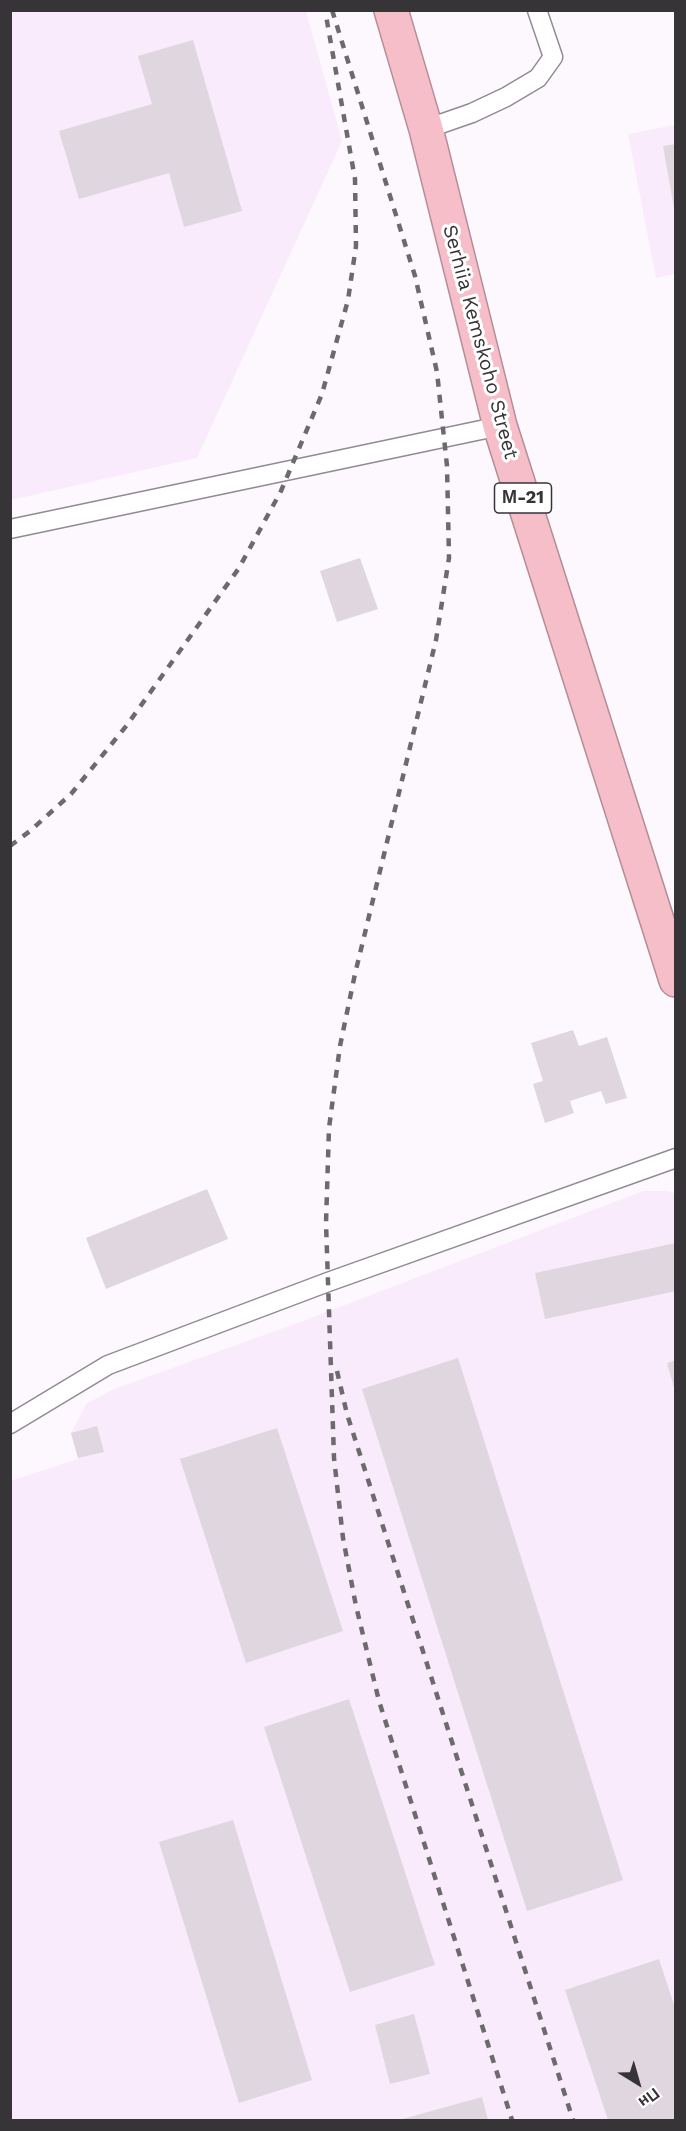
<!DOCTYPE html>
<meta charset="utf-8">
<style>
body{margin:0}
#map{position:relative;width:686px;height:2131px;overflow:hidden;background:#fdf8fe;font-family:"Work Sans",sans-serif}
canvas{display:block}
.frame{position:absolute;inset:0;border:12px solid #373438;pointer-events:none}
.north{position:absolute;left:608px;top:2053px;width:60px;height:60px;-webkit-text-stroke:4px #fff;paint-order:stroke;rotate:143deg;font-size:16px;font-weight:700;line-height:24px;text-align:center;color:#373438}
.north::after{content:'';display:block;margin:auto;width:21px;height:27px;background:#373438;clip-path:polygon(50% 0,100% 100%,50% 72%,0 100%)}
</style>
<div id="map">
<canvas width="686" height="2131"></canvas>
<div class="frame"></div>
<div class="north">Пн</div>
</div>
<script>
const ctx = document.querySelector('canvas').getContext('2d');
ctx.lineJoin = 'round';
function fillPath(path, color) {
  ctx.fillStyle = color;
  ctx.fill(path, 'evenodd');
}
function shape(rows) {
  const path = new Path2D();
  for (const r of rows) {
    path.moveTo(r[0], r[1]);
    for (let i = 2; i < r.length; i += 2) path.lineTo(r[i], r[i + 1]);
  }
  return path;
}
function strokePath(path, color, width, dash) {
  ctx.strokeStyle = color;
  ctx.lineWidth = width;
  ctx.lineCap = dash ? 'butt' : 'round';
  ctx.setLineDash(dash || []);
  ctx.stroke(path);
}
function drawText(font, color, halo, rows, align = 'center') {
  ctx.font = font + ' "Work Sans",sans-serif';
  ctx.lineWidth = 6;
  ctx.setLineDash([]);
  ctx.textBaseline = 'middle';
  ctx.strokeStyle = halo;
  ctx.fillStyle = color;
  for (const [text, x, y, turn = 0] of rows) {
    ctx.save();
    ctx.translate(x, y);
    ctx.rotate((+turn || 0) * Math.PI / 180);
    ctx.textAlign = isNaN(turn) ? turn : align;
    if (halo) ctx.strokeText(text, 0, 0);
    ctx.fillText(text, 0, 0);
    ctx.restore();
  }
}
const built = shape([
 [10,11,306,11,342,141,197,458,11,500],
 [675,125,675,274,656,278,628,134],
 [643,1191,669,1191,675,1194,675,2120,11,2120,10,1481,78,1459,71,1433,86,1404,114,1389,303,1321]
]);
const building = shape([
 [193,40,242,211,184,227,169,173,79,199,59,131,152,104,138,56],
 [676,144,676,208,674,208,663,146],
 [360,558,378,609,337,622,320,571],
 [573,1030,579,1046,607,1037,627,1098,606,1104,601,1091,570,1101,574,1113,545,1123,533,1084,543,1081,531,1043],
 [207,1189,228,1239,106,1289,86,1238],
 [676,1243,676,1291,545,1319,535,1273],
 [458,1358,623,1880,527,1911,362,1389],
 [676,1360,676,1390,675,1391,667,1363],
 [97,1426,104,1452,78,1458,71,1433],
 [277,1428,343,1631,246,1663,180,1459],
 [349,1699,435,1965,350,1992,264,1727],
 [233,1820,312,2080,239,2103,159,1842],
 [659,1959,676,2011,676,2120,608,2120,565,1990],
 [414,2014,430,2074,390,2084,375,2025],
 [482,2097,488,2120,399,2120]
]);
const lane = shape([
 [426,129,472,113,506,97,538,78,553,57,537,10],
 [10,529,500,426],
 [10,1424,108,1365,328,1282,676,1158]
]);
const highway = shape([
 [391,10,426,129,500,426,676,980]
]);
const rail = shape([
 [332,10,415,276,437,372,447,466,449,558,436,640,355,974,340,1046,329,1128,326,1223,334,1458,343,1538,356,1606,379,1701,512,2120],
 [10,846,30,831,71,794,127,725,239,568,281,491,322,394,348,300,356,246,355,179,325,10],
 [337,1371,347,1414,573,2120]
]);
const shields = [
 [523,498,57]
];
const shieldNames = [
 ["М-21",523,498]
];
const streetNames = [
 ["Serhiia Kemskoho Street",480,342,75]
];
fillPath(built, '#f9ebfc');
fillPath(building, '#dfd6e0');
strokePath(lane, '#928a94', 21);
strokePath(highway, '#b38e96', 36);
strokePath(lane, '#fff', 18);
strokePath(highway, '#f6bec9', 33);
strokePath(rail, '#6d6a6e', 4.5, [8, 8]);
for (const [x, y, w] of shields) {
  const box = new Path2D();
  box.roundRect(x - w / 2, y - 15, w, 30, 4.5);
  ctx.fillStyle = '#fff';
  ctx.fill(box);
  strokePath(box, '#373438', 1.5);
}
drawText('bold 18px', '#373438', null, shieldNames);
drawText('20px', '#373438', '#fff', streetNames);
</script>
